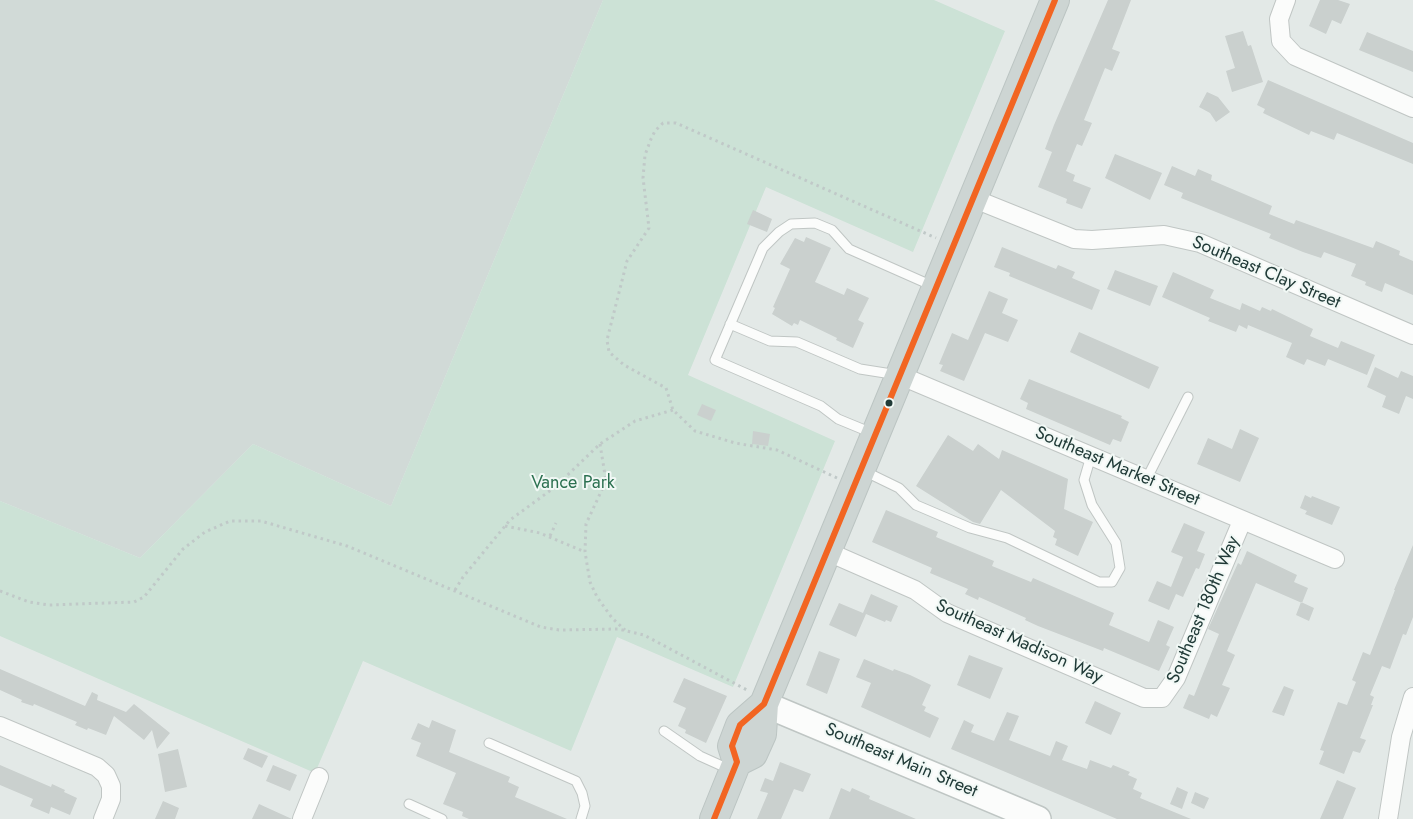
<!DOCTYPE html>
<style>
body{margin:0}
canvas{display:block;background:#e3e9e7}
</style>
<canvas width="1413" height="819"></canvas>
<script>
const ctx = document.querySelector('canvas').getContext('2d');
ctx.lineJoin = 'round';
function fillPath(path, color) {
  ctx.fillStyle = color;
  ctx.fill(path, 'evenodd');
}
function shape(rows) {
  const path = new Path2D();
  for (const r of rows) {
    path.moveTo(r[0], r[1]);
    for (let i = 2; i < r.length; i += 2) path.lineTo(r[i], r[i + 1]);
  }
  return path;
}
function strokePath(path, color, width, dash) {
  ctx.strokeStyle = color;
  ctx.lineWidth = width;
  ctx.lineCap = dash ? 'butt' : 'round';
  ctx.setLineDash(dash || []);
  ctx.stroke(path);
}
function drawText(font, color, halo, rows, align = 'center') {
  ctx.font = font + ' Jost,sans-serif';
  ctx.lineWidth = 4;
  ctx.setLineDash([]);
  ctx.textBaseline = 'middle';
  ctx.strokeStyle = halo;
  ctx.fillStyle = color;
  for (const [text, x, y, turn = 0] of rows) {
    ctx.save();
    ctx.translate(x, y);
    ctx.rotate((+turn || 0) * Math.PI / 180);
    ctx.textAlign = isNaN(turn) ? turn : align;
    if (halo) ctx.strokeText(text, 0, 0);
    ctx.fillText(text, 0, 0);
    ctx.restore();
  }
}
const built = shape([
 [0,0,603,0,391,506,253,444,140,558,0,501]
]);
const green = shape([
 [603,0,934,0,1005,31,913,252,766,187,688,375,835,441,733,687,617,637,571,751,363,661,315,773,0,636,0,501,140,558,253,444,391,506]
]);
const building = shape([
 [1108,0,1131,0,1112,49,1120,52,1112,71,1105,68,1084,120,1092,123,1082,146,1077,144,1066,171,1075,175,1073,181,1091,188,1082,209,1066,203,1067,199,1038,187,1052,152,1045,149,1054,125],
 [1320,0,1338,0,1350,4,1341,24,1332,20,1326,34,1309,26],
 [1243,31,1248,46,1251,45,1263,82,1232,92,1226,71,1235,68,1225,36],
 [1367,32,1413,51,1413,72,1359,50],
 [1268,80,1413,143,1413,164,1337,133,1334,140,1311,131,1309,135,1263,113,1265,109,1257,105],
 [1207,92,1218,97,1230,112,1216,122,1210,113,1199,107],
 [1115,154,1162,173,1150,200,1105,178],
 [1172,166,1195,176,1198,169,1212,175,1211,180,1272,206,1269,214,1294,224,1296,220,1373,248,1376,241,1400,251,1399,255,1413,261,1413,295,1385,283,1382,292,1365,285,1366,282,1351,276,1356,264,1324,252,1321,258,1303,252,1269,238,1271,234,1181,198,1183,193,1164,185],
 [753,210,772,219,767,232,747,224],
 [806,237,831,248,815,282,844,295,847,288,869,298,858,320,864,323,853,348,836,340,837,338,800,320,798,325,794,323,792,326,772,314,775,308,773,307,790,269,780,264,795,238,804,242],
 [1002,247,1056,269,1058,265,1075,272,1072,278,1100,290,1092,310,1009,276,1010,273,994,267],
 [1115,270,1158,286,1150,306,1107,289],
 [1173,272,1214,290,1210,298,1240,310,1242,303,1260,311,1262,307,1271,311,1272,309,1313,329,1310,336,1338,348,1341,341,1375,355,1367,375,1328,359,1325,366,1307,359,1304,365,1286,357,1292,343,1248,325,1247,329,1239,325,1236,332,1208,321,1210,318,1162,297],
 [989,291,1008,299,1002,313,1018,320,1008,342,985,333,964,381,940,371,943,365,939,364,952,333,968,340],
 [1079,332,1159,367,1149,389,1070,352],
 [1375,367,1398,378,1401,371,1413,376,1413,399,1406,396,1399,414,1382,407,1386,396,1367,387],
 [1029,379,1122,416,1121,418,1129,422,1121,442,1113,439,1110,445,1026,409,1028,403,1020,399],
 [702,404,716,410,711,421,697,415],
 [1240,429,1259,438,1240,482,1197,464,1208,438,1232,449],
 [753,431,770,434,768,446,752,444],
 [948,435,973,451,978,444,999,459,1002,450,1068,479,1064,509,1093,522,1078,556,1055,545,1057,539,1053,537,1055,531,1001,490,980,524,973,522,916,486],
 [1305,495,1311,498,1312,496,1340,507,1332,525,1305,514,1307,511,1300,508],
 [886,510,938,532,936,537,994,561,992,566,1031,582,1033,578,1114,613,1109,625,1149,642,1158,620,1174,627,1166,645,1170,647,1159,671,1104,648,1103,651,1038,626,1025,620,1026,618,979,597,978,600,965,594,968,589,930,573,932,568,872,542],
 [1184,523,1205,532,1197,551,1205,554,1199,569,1196,568,1183,597,1176,594,1169,610,1148,601,1157,581,1171,587,1183,557,1171,552],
 [1413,545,1413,617,1406,635,1403,634,1390,669,1382,666,1370,695,1374,697,1371,705,1373,705,1360,738,1366,740,1360,753,1353,751,1344,774,1319,764,1324,751,1320,750,1338,702,1347,705,1356,682,1352,680,1363,652,1370,655,1395,590,1394,590],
 [1247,551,1297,575,1294,582,1308,588,1302,603,1256,583,1227,651,1235,655,1222,685,1230,688,1217,717,1211,714,1209,719,1183,708,1189,694,1194,696,1219,634,1208,629,1238,563,1241,565],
 [871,594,898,606,891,622,886,620,885,622,866,614,856,637,829,625,839,603,863,613],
 [1301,602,1314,608,1309,621,1296,615],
 [819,651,840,659,827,694,806,685],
 [969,655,1003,668,990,699,957,685],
 [864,659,893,671,894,669,910,675,931,685,922,705,926,707,924,711,939,718,930,738,861,707,871,683,856,677],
 [0,669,85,706,92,692,98,695,97,700,126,712,134,704,170,733,157,749,152,730,144,740,114,716,106,735,88,728,87,730,75,725,77,722,34,704,33,706,21,702,22,700,0,690],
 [684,678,727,696,706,743,685,733,686,730,678,726,686,708,673,702],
 [1284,686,1294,690,1284,716,1272,712],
 [1095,701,1121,713,1111,735,1085,723],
 [1007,712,1019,716,1009,740,1050,756,1056,741,1068,746,1062,760,1087,769,1090,760,1111,768,1113,765,1130,772,1128,775,1137,779,1133,789,1142,793,1140,798,1191,819,1117,819,951,749,964,720,974,725,971,732,994,741],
 [432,720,456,730,449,752,510,777,508,782,519,787,515,797,567,819,469,819,462,816,463,812,443,804,456,773,416,756,421,743,411,739,418,723,429,728],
 [248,748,268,756,262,768,243,759],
 [178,749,187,787,165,792,158,754],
 [780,762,811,774,803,792,794,789,781,819,757,819,768,793,760,791,765,778,773,781],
 [0,765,51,787,52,784,65,790,64,792,77,798,70,815,51,807,49,814,30,806,33,799,0,785],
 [273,765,297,775,290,791,266,781],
 [1337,780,1356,788,1343,819,1320,819],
 [1177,787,1188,792,1182,809,1170,804],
 [841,788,850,792,852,788,870,796,869,799,916,819,829,819],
 [1195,792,1209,798,1204,809,1191,803],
 [163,801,179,808,175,819,155,819],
 [259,804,292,819,252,819]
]);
const path = shape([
 [600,444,606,481,586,524,585,552,590,582,597,597,612,618,625,630],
 [837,478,777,450,735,443,695,431,673,410,666,388,624,365,609,352,607,340,609,332,627,261,649,228,643,178,645,155,651,139,655,131,663,123,676,123,936,238],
 [505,526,540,533,585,552],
 [550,536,556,523],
 [455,590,463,577,510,520,555,487,600,444,635,421,673,410],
 [0,591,29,602,49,605,134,602,144,597,183,549,205,532,230,521,261,521,347,546,541,627,559,630,618,629,644,635,747,690]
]);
const lane = shape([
 [730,324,770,341,797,342,860,369,898,375],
 [872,433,838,419,821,406,715,360,763,248,779,232,791,224,815,223,832,230,849,249,935,287],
 [864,471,899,488,916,505,970,528,1007,538,1099,582,1112,582,1120,568,1116,543,1092,505,1084,480,1091,456],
 [1146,480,1188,397],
 [664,731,700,756,731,770],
 [489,743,576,781,582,793,585,806,581,819],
 [409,804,442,819]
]);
const street = shape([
 [1286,0,1279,19,1281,41,1295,56,1413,108],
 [972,198,1074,239,1092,240,1164,235,1200,243,1413,335],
 [899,375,1335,559],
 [826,551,915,590,947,613,1144,698,1162,698,1176,678,1242,521],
 [0,726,97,767,106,775,111,786,111,799,103,819],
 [302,819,319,777],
 [1388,819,1401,737,1413,697]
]);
const secondary = shape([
 [764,704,1038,819]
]);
const primary = shape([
 [737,762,753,754,762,734,764,704,1055,0],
 [714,819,737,762,732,746,740,725,764,704]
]);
const bus1 = shape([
 [714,819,737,762,732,746,740,725,764,704,1055,0]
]);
const markers = [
 [889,403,4.5,"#213b38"]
];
const streetNames = [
 ["Southeast Clay Street",1266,273,23],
 ["Southeast Market Street",1117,467,23],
 ["Southeast 180th Way",1204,610,-67],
 ["Southeast Madison Way",1019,642,24],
 ["Southeast Main Street",901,761,23]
];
const parkNames = [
 ["Vance Park",573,484]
];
fillPath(built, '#d1dad7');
fillPath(green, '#cce2d6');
fillPath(building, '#cad0ce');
strokePath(lane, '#c0c6c4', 11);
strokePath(street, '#c0c6c4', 20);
strokePath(secondary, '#bfc6c4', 28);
strokePath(primary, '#bcc5c3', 30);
strokePath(path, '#c0c9c8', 3, [2.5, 4]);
strokePath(lane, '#fbfcfb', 9);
strokePath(street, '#fbfcfb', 18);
strokePath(secondary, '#fbfcfb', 25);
strokePath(primary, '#cdd5d3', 28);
strokePath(bus1, '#f26522', 6);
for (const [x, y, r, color] of markers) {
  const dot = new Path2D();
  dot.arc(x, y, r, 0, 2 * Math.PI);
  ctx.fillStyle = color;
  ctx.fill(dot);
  strokePath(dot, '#f1f8f5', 2);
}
drawText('18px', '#213b38', '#f1f8f5', streetNames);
drawText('18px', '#2c7151', '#f1f8f5', parkNames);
</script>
